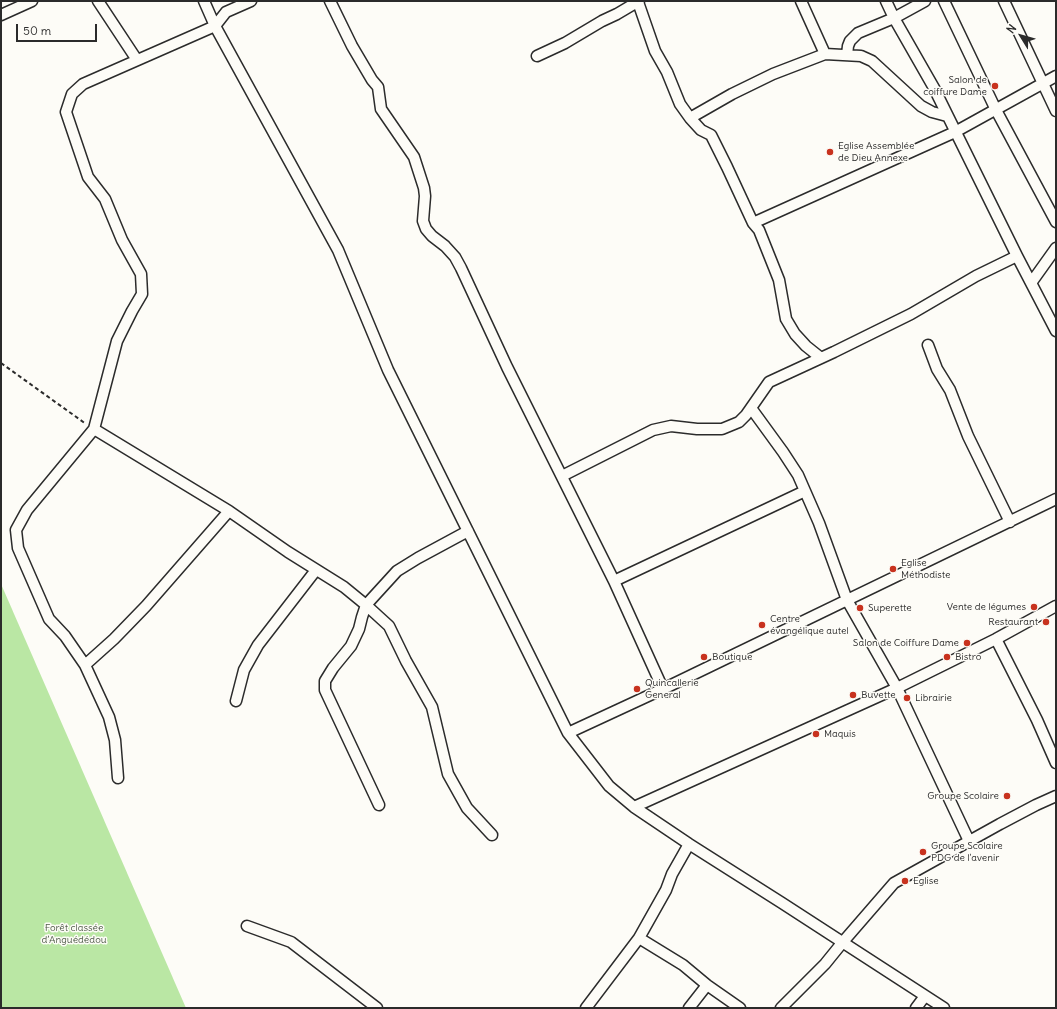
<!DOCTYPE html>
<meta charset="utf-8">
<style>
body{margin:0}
#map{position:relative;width:1057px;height:1009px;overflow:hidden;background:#fdfcf7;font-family:Delius,sans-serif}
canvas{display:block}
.frame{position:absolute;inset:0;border:2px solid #2b2b2b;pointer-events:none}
.north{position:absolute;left:1001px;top:16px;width:40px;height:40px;-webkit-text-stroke:3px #fdfcf7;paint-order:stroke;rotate:307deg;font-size:11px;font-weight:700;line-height:16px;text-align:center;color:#2b2b2b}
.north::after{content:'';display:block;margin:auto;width:14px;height:18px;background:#2b2b2b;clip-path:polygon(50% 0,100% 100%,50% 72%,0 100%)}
.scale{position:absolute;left:16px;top:24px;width:81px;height:18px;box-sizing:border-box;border:2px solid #2b2b2b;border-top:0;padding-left:5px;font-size:12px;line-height:14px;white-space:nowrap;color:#2b2b2b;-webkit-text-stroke:3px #fdfcf7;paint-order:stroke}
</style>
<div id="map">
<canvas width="1057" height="1009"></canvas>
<div class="frame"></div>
<div class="north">N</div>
<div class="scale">50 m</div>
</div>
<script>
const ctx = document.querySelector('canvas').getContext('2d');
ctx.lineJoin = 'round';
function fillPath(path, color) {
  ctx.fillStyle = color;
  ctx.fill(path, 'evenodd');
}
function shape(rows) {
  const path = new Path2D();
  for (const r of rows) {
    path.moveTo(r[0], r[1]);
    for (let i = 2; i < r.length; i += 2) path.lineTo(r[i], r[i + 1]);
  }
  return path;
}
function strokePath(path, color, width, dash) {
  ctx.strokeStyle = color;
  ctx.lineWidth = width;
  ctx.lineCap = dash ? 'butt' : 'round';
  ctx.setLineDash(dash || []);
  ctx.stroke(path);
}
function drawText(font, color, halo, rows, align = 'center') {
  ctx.font = font + ' Delius,sans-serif';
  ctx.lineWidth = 3;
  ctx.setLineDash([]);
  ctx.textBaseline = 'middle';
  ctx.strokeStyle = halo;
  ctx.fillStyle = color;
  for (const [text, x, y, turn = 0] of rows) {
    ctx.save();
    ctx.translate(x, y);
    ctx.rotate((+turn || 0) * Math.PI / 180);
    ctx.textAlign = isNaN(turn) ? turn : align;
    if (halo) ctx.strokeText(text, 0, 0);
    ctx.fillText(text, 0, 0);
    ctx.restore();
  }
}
const green = shape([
 [1,584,186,1008,1,1008]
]);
const path = shape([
 [1,363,86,424]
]);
const minor = shape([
 [98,1,137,60],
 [204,1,215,26,338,250,388,370,568,733,609,786,634,807,689,844,782,903,944,1008],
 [330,1,352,46,372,80,378,87,381,109,414,157,424,188,425,196,423,221,426,229,432,236,445,246,455,257,461,268,507,367,614,581,663,689],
 [801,1,825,54],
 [886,1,894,18,934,88,1017,256,1056,331],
 [944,1,996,110,1056,222],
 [1004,1,1056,111],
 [638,2,655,51,667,72,680,104,690,118,701,130,711,135,727,167,753,223,759,230,779,280,786,319,795,334,806,346,821,358],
 [1,15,32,1],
 [847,55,848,46,850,41,858,33,894,18,925,1],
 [537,56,565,43,602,21,617,14,639,1],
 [690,118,732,94,773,74,825,54,861,56,872,61,921,106,932,112,947,116],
 [753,223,955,132,1056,76],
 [1031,283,1056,248],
 [928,345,937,369,950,390,968,436,1010,522],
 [751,408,783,452,798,475,819,523,847,600,897,688,969,841],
 [94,429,229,511,288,552,344,587,366,605,389,626,406,661,432,707,448,774,467,808,492,835],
 [562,476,653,430,671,426,697,429,722,429,739,422,746,415,769,382,834,352,911,314,976,276,1017,256],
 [614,581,805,491],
 [996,639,1037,720,1056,763],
 [85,665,114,639,146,606,229,511],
 [236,701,244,670,258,645,316,570],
 [568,733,663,689,1056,499],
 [118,778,115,740,109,717,85,665,65,636,49,619,18,548,16,530,27,510,94,429,117,341,132,311,142,294,141,274,122,240,105,199,88,177,66,112,72,94,83,84,215,26,226,12,251,1],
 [379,805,325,690,325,681,333,668,351,646,359,629,362,617,366,605,397,571,418,558,468,531],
 [634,807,897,688,996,639,1056,606],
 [247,926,291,942,377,1008],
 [639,938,666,890,672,874,689,844],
 [586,1008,639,938,683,965,707,985,740,1008],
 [689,1008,707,985],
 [781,1008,825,964,842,943,894,883,1000,824,1036,805,1056,796],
 [916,1008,925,996]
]);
const markers = [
 [995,86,4,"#c8321e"],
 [830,152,4,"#c8321e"],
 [893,569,4,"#c8321e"],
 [1034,607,4,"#c8321e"],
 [860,608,4,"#c8321e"],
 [1046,622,4,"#c8321e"],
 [762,625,4,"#c8321e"],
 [967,643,4,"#c8321e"],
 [704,657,4,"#c8321e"],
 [947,657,4,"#c8321e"],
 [637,689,4,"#c8321e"],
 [853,695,4,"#c8321e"],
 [907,698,4,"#c8321e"],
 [816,734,4,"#c8321e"],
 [1007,796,4,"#c8321e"],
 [923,852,4,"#c8321e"],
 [905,881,4,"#c8321e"]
];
const poiNames = [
 ["Salon de",987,80,"right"],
 ["coiffure Dame",987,92,"right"],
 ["Eglise Assemblée",838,146],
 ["de Dieu Annexe",838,158],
 ["Eglise",901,563],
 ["Méthodiste",901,575],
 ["Vente de légumes",1026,607,"right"],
 ["Superette",868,608],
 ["Centre",770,619],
 ["évangélique autel",770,631],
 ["Restaurant",1038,622,"right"],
 ["Salon de Coiffure Dame",959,643,"right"],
 ["Boutique",712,657],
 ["Bistro",955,657],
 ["Quincallerie",645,683],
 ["General",645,695],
 ["Buvette",861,695],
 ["Librairie",915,698],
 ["Maquis",824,734],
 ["Groupe Scolaire",999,796,"right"],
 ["Groupe Scolaire",931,846],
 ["PDG de l'avenir",931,858],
 ["Eglise",913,881]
];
const parkNames = [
 ["Forêt classée",74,928],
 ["d’Anguédédou",74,940]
];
fillPath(green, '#bae7a4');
strokePath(minor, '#2b2b2b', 13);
strokePath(path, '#2b2b2b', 2, [4, 3]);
strokePath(minor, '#fdfcf7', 10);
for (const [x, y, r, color] of markers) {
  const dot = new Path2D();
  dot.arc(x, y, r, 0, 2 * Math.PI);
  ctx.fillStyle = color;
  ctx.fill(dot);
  strokePath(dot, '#fdfcf7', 1.5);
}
drawText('10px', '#2b2b2b', '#fdfcf7', poiNames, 'left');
drawText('10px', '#4f5a49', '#fdfcf7', parkNames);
</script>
